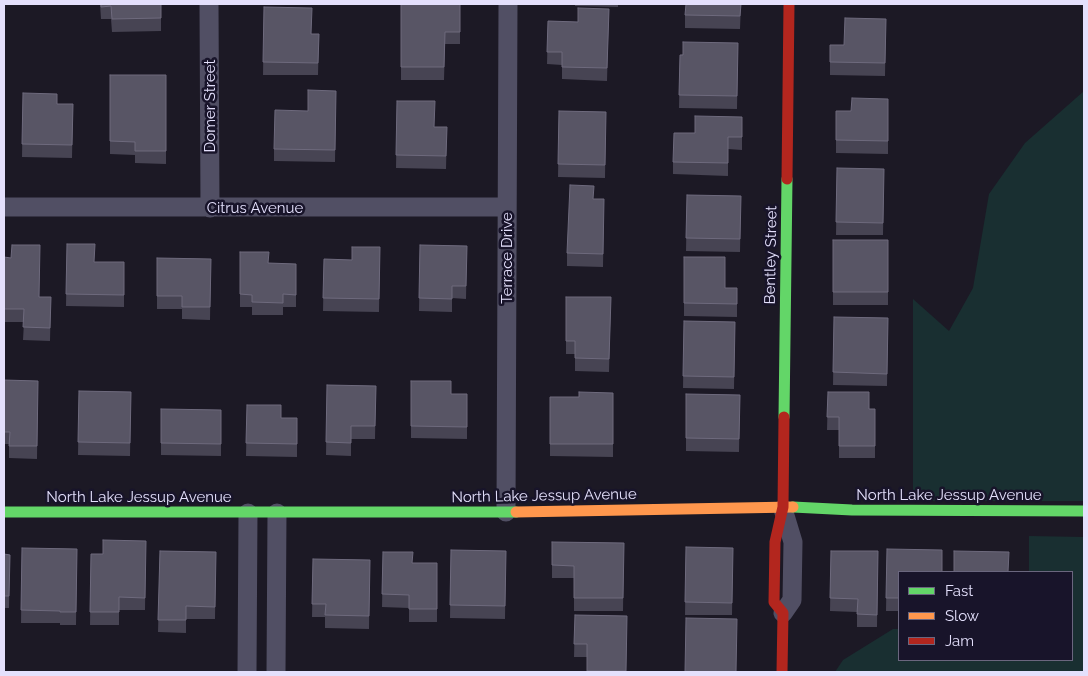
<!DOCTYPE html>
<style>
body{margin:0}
#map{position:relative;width:1088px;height:676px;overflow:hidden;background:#1c1925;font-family:Raleway,sans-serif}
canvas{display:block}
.frame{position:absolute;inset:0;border:5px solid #e4e0fc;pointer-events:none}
.legend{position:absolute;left:898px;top:571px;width:175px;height:90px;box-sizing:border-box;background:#18142a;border:1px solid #6a667e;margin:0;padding:6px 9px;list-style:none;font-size:15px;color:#e4e0fc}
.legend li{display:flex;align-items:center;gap:10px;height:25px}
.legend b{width:25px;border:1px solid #6a667e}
</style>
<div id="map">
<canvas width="1088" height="676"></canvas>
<div class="frame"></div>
<ul class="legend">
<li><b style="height:6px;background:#63d668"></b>Fast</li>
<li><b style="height:6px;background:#ff974d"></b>Slow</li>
<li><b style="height:6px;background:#b3261e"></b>Jam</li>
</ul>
</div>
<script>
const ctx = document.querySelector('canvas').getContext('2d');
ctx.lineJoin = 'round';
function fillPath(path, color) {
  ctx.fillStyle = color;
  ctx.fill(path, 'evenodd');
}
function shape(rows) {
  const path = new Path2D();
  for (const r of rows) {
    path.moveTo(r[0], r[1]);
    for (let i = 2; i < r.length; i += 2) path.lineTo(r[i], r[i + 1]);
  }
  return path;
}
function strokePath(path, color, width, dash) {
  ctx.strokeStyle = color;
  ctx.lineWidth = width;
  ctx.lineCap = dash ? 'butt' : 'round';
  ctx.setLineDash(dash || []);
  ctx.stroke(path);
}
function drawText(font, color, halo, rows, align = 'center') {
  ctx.font = font + ' Raleway,sans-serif';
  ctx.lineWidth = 5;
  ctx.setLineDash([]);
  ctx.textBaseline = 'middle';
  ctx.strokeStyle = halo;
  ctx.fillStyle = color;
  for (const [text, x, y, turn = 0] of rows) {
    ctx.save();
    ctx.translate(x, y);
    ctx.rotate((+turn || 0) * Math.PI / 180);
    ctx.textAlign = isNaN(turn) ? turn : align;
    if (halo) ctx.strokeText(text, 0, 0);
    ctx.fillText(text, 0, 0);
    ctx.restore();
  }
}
const green = shape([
 [1084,91,1084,501,913,501,913,299,949,331,973,288,989,194,1025,143],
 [1029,536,1084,537,1084,672,835,672,843,660,893,629,899,629,899,660,1072,660,1072,572,1029,572]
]);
const street = shape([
 [209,4,210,208],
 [4,207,507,207],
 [783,509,793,542,792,600,783,613],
 [506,512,508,4],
 [247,672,248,513],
 [276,672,277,513]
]);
const fast = shape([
 [784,417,787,179],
 [793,507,852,510,1084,511],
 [4,512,516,512]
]);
const slow = shape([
 [516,512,793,507]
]);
const jam = shape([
 [787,179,789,4],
 [782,672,783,613,774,602,775,542,783,507,784,417]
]);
const wall = shape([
 [100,4,161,4,161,31,112,32,111,19,101,19],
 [401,4,460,4,460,44,445,44,444,80,401,80],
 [575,4,618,4,618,7,575,6],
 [741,4,740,29,685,28,685,15],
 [840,4,879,4,879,5],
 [264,7,312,34,319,34,318,75,263,75],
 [609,9,607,81,562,79,562,65,547,64,548,21,578,22],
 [886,19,885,76,830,75,830,62,844,45],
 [738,43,737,109,679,108,680,55],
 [110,75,166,75,166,164,135,163,135,155,110,154],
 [336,91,335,162,274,161,274,149,308,111],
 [23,93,57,104,73,104,72,158,22,157],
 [888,99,888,154,836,153,836,111,851,111],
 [397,101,434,127,447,127,446,169,396,168],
 [559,111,606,112,605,178,558,177],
 [742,117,742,150,728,149,728,176,673,174,673,162,695,133],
 [837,168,884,169,883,235,836,235],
 [687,195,741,196,740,252,686,251],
 [594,199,604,199,603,267,567,266,567,253],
 [833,240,888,240,888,305,833,305],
 [67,244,94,262,124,262,124,307,66,306],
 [420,245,467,246,466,299,452,298,452,312,419,311],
 [380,247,379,312,323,311,324,259,352,260],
 [240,252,269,263,296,264,296,307,283,307,283,315,252,315,252,307,240,307],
 [4,257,39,297,51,297,50,341,23,340,24,322,4,322],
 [684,257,725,288,737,288,737,317,684,316],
 [157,258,211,259,210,320,182,319,182,309,157,309],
 [566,297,611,297,609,372,575,371,575,354,566,354],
 [834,317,888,318,887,386,833,385],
 [684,321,735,322,734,389,683,388],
 [4,380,38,381,37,459,9,458,9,444,4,444],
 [411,381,451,394,467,394,467,439,411,438],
 [327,385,376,386,375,439,351,439,351,456,326,455],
 [79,391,131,392,130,456,78,455],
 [828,392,869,409,875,409,875,458,839,458,839,430,827,430],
 [613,393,613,457,550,456,550,397,579,397],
 [686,394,740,395,739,452,686,451],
 [247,405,281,418,297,418,297,457,246,456],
 [161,409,221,410,221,456,161,455],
 [146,541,145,610,119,610,119,625,90,625,91,554,103,554],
 [552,542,624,543,623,611,574,611,574,578,552,578],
 [686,547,733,548,732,615,685,615],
 [22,548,77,549,76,625,60,625,60,623,21,623],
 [887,549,899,572,899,611,886,611],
 [451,550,506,551,505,619,450,618],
 [160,551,216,552,215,619,186,619,186,633,158,632],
 [831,551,878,551,877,627,857,627,857,612,830,611],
 [383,552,413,563,437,563,437,622,409,622,409,608,382,607],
 [4,554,10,555,9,608,4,608],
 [313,559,370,560,369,629,325,628,325,617,312,617],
 [575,615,627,616,626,672,587,672,587,657,574,657]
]);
const building = shape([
 [101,4,161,4,161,18,112,19,111,6,101,7,101,4],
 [401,4,460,4,460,32,445,32,444,67,401,67,401,4],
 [686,4,741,4,740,16,685,15,686,4],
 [264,7,312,8,311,34,319,34,318,63,263,62,264,7],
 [578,8,609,9,607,68,562,67,562,52,547,52,548,21,578,22,578,8],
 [845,18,886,19,885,63,830,62,830,45,844,45,845,18],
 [683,42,738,43,737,96,679,95,680,55,683,55,683,42],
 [110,75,166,75,166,151,135,151,135,142,110,141,110,75],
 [308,90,336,91,335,150,274,149,275,110,308,111,308,90],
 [23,93,57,94,57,104,73,104,72,145,22,144,23,93],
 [852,98,888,99,888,141,836,140,836,111,851,111,852,98],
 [397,101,435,101,434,127,447,127,446,156,396,155,397,101],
 [559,111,606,112,605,165,558,164,559,111],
 [695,116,742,117,742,137,728,137,728,163,673,162,674,133,695,133,695,116],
 [837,168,884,169,883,223,836,222,837,168],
 [570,185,594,186,593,199,604,199,603,254,567,253,570,185],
 [687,195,741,196,740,239,686,238,687,195],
 [833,240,888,240,888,292,833,292,833,240],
 [67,244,95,244,94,262,124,262,124,295,66,294,67,244],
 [12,245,40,245,39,297,51,297,50,328,23,327,24,309,4,309,4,257,11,258,12,245],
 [420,245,467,246,466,286,452,286,452,299,419,298,420,245],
 [352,247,380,247,379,299,323,298,324,259,352,260,352,247],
 [240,252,269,252,268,263,296,264,296,295,283,294,283,303,252,302,252,295,240,294,240,252],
 [684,257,725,257,725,288,737,288,737,304,684,303,684,257],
 [157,258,211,259,210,307,182,307,182,296,157,296,157,258],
 [566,297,611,297,609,359,575,358,575,341,566,341,566,297],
 [834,317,888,318,887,374,833,372,834,317],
 [684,321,735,322,734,377,683,376,684,321],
 [4,380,38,381,37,446,9,446,10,432,4,432,4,380],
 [411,381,451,381,451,394,467,394,467,427,411,426,411,381],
 [327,385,376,386,375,426,351,426,351,443,326,442,327,385],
 [79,391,131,392,130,443,78,442,79,391],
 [579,392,613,393,613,444,550,444,550,397,579,397,579,392],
 [828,392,869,392,869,409,875,409,875,446,839,446,839,417,827,417,828,392],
 [686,394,740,395,739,439,686,438,686,394],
 [247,405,281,405,281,418,297,418,297,444,246,443,247,405],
 [161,409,221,410,221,444,161,443,161,409],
 [103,540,146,541,145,598,119,597,119,612,90,612,91,554,103,554,103,540],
 [552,542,624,543,623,598,574,598,574,566,552,565,552,542],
 [686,547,733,548,732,603,685,602,686,547],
 [22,548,77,549,76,612,60,612,60,611,21,610,22,548],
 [887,549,942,550,942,572,899,572,899,598,886,598,887,549],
 [451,550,506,551,505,606,450,605,451,550],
 [160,551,216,552,215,607,186,606,186,620,158,620,160,551],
 [831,551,878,551,877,615,857,614,858,599,830,598,831,551],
 [954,551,1009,552,1008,572,954,572,954,551],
 [383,552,413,552,412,563,437,563,437,609,409,609,409,595,382,594,383,552],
 [4,554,10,555,9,596,4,596,4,554],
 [313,559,370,560,369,616,325,615,326,604,312,604,313,559],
 [575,615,627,616,626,671,587,671,587,644,574,644,575,615],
 [686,618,737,619,736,672,685,672,686,618]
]);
const streetNames = [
 ["Domer Street",210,106,-90],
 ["Citrus Avenue",255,208],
 ["Bentley Street",771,255,-89],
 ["Terrace Drive",507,258,-90],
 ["North Lake Jessup Avenue",949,495],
 ["North Lake Jessup Avenue",544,496,-1],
 ["North Lake Jessup Avenue",139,497]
];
fillPath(green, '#192f31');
strokePath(street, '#514f64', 19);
strokePath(fast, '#63d668', 11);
strokePath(slow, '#ff974d', 11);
strokePath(jam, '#b3261e', 11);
fillPath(wall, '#474453');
fillPath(building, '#585565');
strokePath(building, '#6e6a7d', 1);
drawText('15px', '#e4e0fc', '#18142a', streetNames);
</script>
